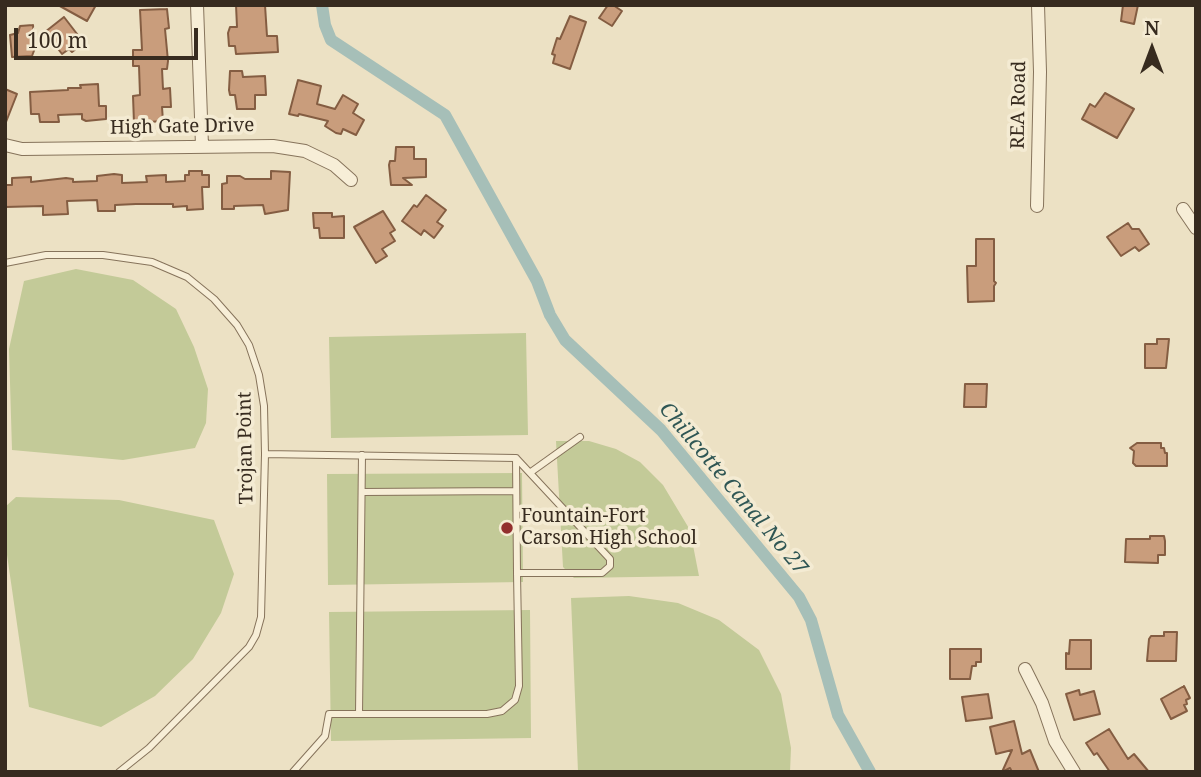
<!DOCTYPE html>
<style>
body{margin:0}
#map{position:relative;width:1201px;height:777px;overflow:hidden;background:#ece1c4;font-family:"Noto Serif",serif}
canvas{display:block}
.frame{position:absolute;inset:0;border:7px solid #372b1f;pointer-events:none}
.north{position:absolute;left:1117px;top:14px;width:70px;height:70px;-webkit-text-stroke:5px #f4ebd3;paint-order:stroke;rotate:0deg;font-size:19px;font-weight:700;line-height:28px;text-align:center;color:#372b1f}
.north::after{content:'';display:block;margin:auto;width:24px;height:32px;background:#372b1f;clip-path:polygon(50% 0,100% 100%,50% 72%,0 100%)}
.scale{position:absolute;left:14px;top:28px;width:184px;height:32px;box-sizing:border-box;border:4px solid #372b1f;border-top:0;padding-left:9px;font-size:21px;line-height:24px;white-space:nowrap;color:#372b1f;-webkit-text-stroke:5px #f4ebd3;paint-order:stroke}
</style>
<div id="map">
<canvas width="1201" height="777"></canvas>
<div class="frame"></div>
<div class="north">N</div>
<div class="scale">100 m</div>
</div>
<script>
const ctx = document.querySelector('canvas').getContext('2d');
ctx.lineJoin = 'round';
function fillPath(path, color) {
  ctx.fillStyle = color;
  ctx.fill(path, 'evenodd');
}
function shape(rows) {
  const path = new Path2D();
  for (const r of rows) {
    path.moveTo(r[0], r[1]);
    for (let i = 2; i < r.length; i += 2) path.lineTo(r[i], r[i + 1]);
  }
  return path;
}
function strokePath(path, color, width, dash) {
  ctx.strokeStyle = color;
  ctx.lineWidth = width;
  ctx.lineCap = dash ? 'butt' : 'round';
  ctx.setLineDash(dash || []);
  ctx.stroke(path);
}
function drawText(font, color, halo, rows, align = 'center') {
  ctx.font = font + ' "Noto Serif",serif';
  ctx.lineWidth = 7;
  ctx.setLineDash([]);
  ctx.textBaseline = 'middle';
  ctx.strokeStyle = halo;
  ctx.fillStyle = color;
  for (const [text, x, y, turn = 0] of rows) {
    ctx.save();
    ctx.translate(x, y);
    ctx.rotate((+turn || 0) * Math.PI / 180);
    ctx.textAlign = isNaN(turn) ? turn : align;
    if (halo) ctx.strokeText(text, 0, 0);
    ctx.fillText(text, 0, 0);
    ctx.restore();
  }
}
const green = shape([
 [76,269,133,280,176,309,194,347,208,389,206,423,195,448,123,460,12,450,9,349,24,281],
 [526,333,528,435,331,438,329,337],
 [556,441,589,441,616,449,640,462,663,485,690,530,699,576,574,578,563,567],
 [522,473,523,582,328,585,327,474],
 [16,497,119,500,214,520,234,574,221,613,193,659,155,696,101,727,29,707,5,541,5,507],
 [629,596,678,603,719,620,759,650,781,694,791,748,790,772,578,772,571,598],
 [530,610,531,738,331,741,329,612]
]);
const canal = shape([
 [322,5,325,25,331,40,445,115,537,281,550,315,565,340,661,430,799,597,811,620,838,715,870,772]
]);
const building = shape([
 [58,5,96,5,87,21,58,5],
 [236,5,265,5,267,36,277,36,278,52,236,54,235,46,229,46,228,33,230,27,237,27,236,5],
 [608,5,613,5,622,11,612,26,599,18,608,5],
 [1123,5,1138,5,1134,24,1121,21,1123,5],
 [167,9,169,28,165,29,168,61,167,69,162,69,163,89,170,88,171,107,162,107,163,121,134,123,133,96,140,95,139,66,133,66,133,50,142,50,140,10,167,9],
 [570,16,586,22,570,69,553,63,555,55,552,54,557,38,560,39,570,16],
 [64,17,84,43,72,52,69,49,62,54,45,32,64,17],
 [33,25,35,48,32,56,12,57,10,35,18,33,20,26,33,25],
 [230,71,242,71,243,77,265,76,266,95,255,95,255,109,237,109,235,95,230,95,229,90,230,71],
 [298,80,321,86,317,104,335,109,343,95,358,104,353,113,364,120,356,135,343,129,341,134,336,133,325,126,328,121,299,114,298,116,289,114,298,80],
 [98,84,99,106,106,106,106,119,86,121,82,119,82,114,58,115,59,122,40,122,39,114,31,114,30,92,68,90,68,88,81,88,80,85,98,84],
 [5,89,17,94,6,122,5,122,5,89],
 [1105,93,1134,109,1117,138,1082,119,1090,104,1095,107,1105,93],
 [396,147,414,147,414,159,426,159,426,177,403,178,412,185,391,185,389,165,390,161,395,161,396,147],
 [189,171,202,171,202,175,209,175,209,187,202,187,203,209,187,210,187,206,173,207,173,204,136,204,115,205,115,211,98,211,97,200,67,201,68,214,43,215,43,206,5,207,5,185,12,185,12,178,31,177,31,182,66,178,73,179,73,182,97,181,97,176,114,174,122,175,122,183,147,182,146,176,166,175,166,182,185,181,185,175,189,175,189,171],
 [271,171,290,172,288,210,265,214,263,205,234,206,234,209,222,209,222,184,227,183,227,176,240,176,245,179,271,179,271,171],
 [426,195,446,210,437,222,443,226,434,238,424,230,421,235,402,221,414,205,417,207,426,195],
 [383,211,395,230,390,233,395,241,382,249,387,256,376,263,354,227,383,211],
 [313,213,332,213,332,217,344,216,344,238,320,238,319,228,314,228,313,213],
 [1128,223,1132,229,1139,229,1149,244,1139,251,1135,247,1121,256,1107,237,1128,223],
 [976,239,994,239,994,281,996,283,994,286,994,301,968,302,967,266,976,266,976,239],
 [1157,339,1169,339,1166,368,1145,368,1145,344,1157,344,1157,339],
 [965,384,987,384,986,407,964,407,965,384],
 [1137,443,1161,443,1161,448,1164,448,1165,453,1167,453,1167,466,1136,466,1133,463,1134,451,1130,448,1137,443],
 [1150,536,1164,536,1165,541,1165,555,1158,555,1158,563,1125,562,1126,539,1150,539,1150,536],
 [1164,632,1177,632,1176,661,1147,661,1149,639,1151,636,1164,636,1164,632],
 [1070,640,1091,640,1091,669,1066,669,1066,653,1069,654,1070,640],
 [950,649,981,649,981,662,976,662,976,666,972,666,970,679,950,679,950,649],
 [1184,686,1190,698,1186,700,1187,704,1184,705,1187,711,1171,719,1161,699,1184,686],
 [1079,690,1080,695,1094,691,1100,714,1074,720,1066,694,1079,690],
 [988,694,992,718,966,721,962,697,988,694],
 [1014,721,1022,754,1030,750,1039,772,1012,772,1010,768,1002,772,1012,750,996,754,990,727,1014,721],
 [1109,729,1128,759,1134,754,1149,772,1110,772,1097,753,1094,755,1086,743,1109,729]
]);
const service = shape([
 [5,263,46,255,103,255,152,262,187,277,214,299,237,325,249,345,259,375,264,406,265,454,261,617,256,635,249,647,149,748,119,772],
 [265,454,516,458,610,559,610,566,602,573,517,573,516,458],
 [531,472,580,437],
 [362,492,516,491],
 [359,714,362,455],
 [293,772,325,736,329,714,487,714,502,711,515,700,519,686,517,573]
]);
const minor = shape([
 [197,5,202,146],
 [5,145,22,149,273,146,305,151,334,165,351,180],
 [1037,206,1040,72,1038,5],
 [1183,209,1196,228],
 [1025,669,1042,703,1055,741,1074,772]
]);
const markers = [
 [507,528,7,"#922f2e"]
];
const streetNames = [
 ["REA Road",1019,105,-89],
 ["High Gate Drive",182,127,-1],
 ["Trojan Point",246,448,-91]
];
const poiNames = [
 ["Fountain-Fort",521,517],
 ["Carson High School",521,539]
];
const waterNames = [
 ["Chillcotte Canal No 27",733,489,50]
];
fillPath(green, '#c3ca98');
strokePath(canal, '#a6bfb8', 12);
fillPath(building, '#c99d7c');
strokePath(building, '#845d42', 2);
strokePath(service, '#86735b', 8);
strokePath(minor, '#86735b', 14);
strokePath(service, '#f7eed7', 6);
strokePath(minor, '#f7eed7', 12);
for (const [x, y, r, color] of markers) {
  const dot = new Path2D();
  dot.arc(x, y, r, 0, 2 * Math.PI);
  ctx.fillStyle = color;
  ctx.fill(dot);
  strokePath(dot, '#f4ebd3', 2.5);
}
drawText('19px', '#372b1f', '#f4ebd3', streetNames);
drawText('19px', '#372b1f', '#f4ebd3', poiNames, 'left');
drawText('italic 21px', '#2f5654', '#f4ebd3', waterNames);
</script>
